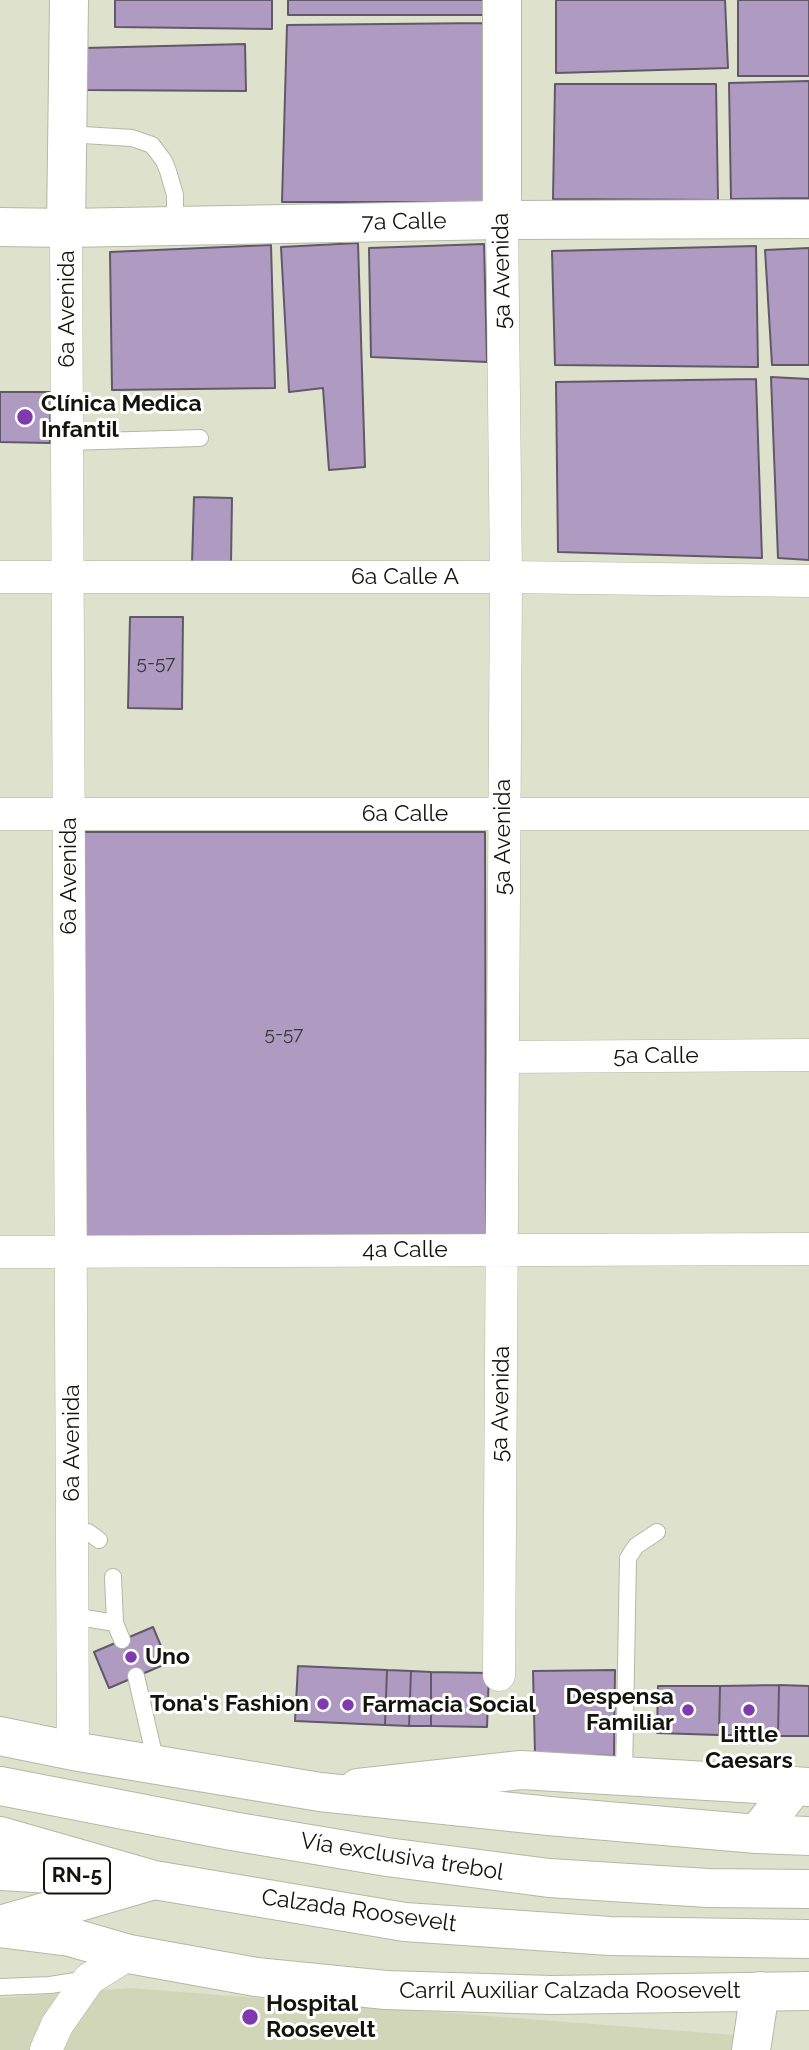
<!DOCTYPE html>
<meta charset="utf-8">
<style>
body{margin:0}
canvas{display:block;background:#dee1cb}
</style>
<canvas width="809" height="2050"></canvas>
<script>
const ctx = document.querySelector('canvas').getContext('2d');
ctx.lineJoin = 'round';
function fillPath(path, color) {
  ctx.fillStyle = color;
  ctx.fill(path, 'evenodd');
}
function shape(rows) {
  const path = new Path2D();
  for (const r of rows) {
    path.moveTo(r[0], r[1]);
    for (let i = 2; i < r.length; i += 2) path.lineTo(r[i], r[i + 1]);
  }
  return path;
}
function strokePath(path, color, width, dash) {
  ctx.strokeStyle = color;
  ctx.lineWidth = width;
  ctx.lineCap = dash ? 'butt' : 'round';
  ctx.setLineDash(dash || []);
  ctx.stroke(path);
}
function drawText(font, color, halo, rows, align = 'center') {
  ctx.font = font + ' Raleway,sans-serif';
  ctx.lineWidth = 6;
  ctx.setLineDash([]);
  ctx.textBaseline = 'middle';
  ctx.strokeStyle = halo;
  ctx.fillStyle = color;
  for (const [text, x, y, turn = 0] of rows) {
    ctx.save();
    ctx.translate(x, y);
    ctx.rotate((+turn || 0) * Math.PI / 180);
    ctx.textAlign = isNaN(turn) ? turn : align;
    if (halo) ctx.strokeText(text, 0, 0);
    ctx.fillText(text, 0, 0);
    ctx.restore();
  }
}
const built = shape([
 [130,1988,734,2035,732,2050,0,2050,0,1998]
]);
const building = shape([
 [115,0,272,0,272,29,115,27,115,0],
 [288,0,483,0,484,15,288,15,288,0],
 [556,0,725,0,728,68,556,73,556,0],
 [738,0,809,0,809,76,738,76,738,0],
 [486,23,490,202,282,202,287,25,486,23],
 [245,44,246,91,86,90,84,48,245,44],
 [809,81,809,198,731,199,729,83,809,81],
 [555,84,716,84,718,200,553,199,555,84],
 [358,243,365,467,329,470,323,388,289,392,281,247,358,243],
 [484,244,487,362,371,357,369,248,484,244],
 [271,245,275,388,112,390,110,252,271,245],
 [756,246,758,367,555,365,552,251,756,246],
 [809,248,809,365,772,365,765,250,809,248],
 [771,377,809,379,809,560,778,558,771,377],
 [756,379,762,558,558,552,556,382,756,379],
 [0,392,51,392,50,443,0,442,0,392],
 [194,497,232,498,231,563,192,563,194,497],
 [130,617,183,617,182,709,128,708,130,617],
 [79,832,485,832,486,1236,84,1239,79,832],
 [153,1627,168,1663,109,1688,94,1652,153,1627],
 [298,1666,387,1670,385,1725,295,1721,298,1666],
 [387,1670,411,1671,409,1726,385,1725,387,1670],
 [615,1670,614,1756,535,1754,533,1671,615,1670],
 [411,1671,431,1672,431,1726,409,1726,411,1671],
 [431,1672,489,1673,487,1727,431,1726,431,1672],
 [779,1685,809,1686,809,1736,778,1736,779,1685],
 [779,1685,778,1736,719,1735,720,1686,779,1685],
 [658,1686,720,1686,719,1735,657,1733,658,1686]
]);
const service = shape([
 [67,134,132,138,152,145,164,161,168,171,175,195,175,226],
 [67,442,200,438],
 [72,1531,88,1532,99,1540],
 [113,1577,115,1623,122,1640],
 [73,1616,115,1623],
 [136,1676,156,1763],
 [624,1775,628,1558,636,1546,657,1532],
 [0,1987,50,1985,88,1979]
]);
const minor = shape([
 [66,228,73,1751],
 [0,577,506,577,809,581],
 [0,814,809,814],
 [503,1057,809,1055],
 [0,1252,809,1249],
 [499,1675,506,577,502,220],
 [46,2050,57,2025,89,1979,129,1954]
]);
const tertiary = shape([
 [502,220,502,0],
 [66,228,69,0],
 [751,2050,760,1991]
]);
const secondary = shape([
 [0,227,66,228,502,220,809,219],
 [0,1786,232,1831,387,1857,549,1878,708,1888,809,1889],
 [358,1788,521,1770,809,1787],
 [0,1928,70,1937,129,1954,256,1977,386,1990,551,1995,809,1991]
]);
const primary = shape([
 [0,1871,120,1878]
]);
const trunk = shape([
 [0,1736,73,1751,320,1792,549,1816,757,1834,809,1836],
 [757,1834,794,1786],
 [0,1836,154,1880,405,1922,610,1936,809,1939],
 [0,1925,154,1880]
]);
const markers = [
 [25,417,9,"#7f3aae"],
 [131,1657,7,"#7f3aae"],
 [323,1704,7,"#7f3aae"],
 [348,1705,7,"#7f3aae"],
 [688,1710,7,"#7f3aae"],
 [749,1710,7,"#7f3aae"],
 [250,2017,9,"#7f3aae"]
];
const numberNames = [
 ["5-57",156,663],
 ["5-57",284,1034]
];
const shields = [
 [77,1876,66]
];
const shieldNames = [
 ["RN-5",77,1876]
];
const streetNames = [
 ["7a Calle",404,222,-1],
 ["5a Avenida",502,271,-91],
 ["6a Avenida",67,309,-90],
 ["6a Calle A",405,577],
 ["6a Calle",405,814],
 ["5a Avenida",503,837,-90],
 ["6a Avenida",69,876,-90],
 ["5a Calle",656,1056],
 ["4a Calle",405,1250],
 ["5a Avenida",501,1404,-89],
 ["6a Avenida",72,1443,-90],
 ["Vía exclusiva trebol",402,1857,9],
 ["Calzada Roosevelt",359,1911,8],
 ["Carril Auxiliar Calzada Roosevelt",570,1991]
];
const poiNames = [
 ["Clínica Medica",41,404],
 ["Infantil",41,430],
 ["Uno",145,1657],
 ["Despensa",674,1697,"right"],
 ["Familiar",674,1723,"right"],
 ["Tona's Fashion",309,1704,"right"],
 ["Farmacia Social",362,1705],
 ["Little",749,1735,"center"],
 ["Caesars",749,1761,"center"],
 ["Hospital",266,2004],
 ["Roosevelt",266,2030]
];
fillPath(built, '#d2d6b9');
fillPath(building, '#af9bc1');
strokePath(building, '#615869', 2);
strokePath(service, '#b5b8a3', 18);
strokePath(minor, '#b5b8a3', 33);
strokePath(tertiary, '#b5b8a3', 40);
strokePath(secondary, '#b5b8a3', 40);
strokePath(primary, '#b5b8a3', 40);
strokePath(trunk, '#b5b8a3', 40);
strokePath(service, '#fff', 16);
strokePath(minor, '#fff', 32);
strokePath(tertiary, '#fff', 38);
strokePath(secondary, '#fff', 38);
strokePath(primary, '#fff', 38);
strokePath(trunk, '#fff', 38);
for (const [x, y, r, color] of markers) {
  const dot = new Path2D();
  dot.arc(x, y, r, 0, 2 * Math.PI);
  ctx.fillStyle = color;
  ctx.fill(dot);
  strokePath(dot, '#fff', 2.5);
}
drawText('19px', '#3a3639', null, numberNames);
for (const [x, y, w] of shields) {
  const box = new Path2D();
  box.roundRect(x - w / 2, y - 17.5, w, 35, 5);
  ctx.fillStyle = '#fff';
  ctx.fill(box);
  strokePath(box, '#13140c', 2);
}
drawText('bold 21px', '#13140c', null, shieldNames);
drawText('23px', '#13140c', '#fff', streetNames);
drawText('bold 23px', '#13140c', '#fff', poiNames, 'left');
</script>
